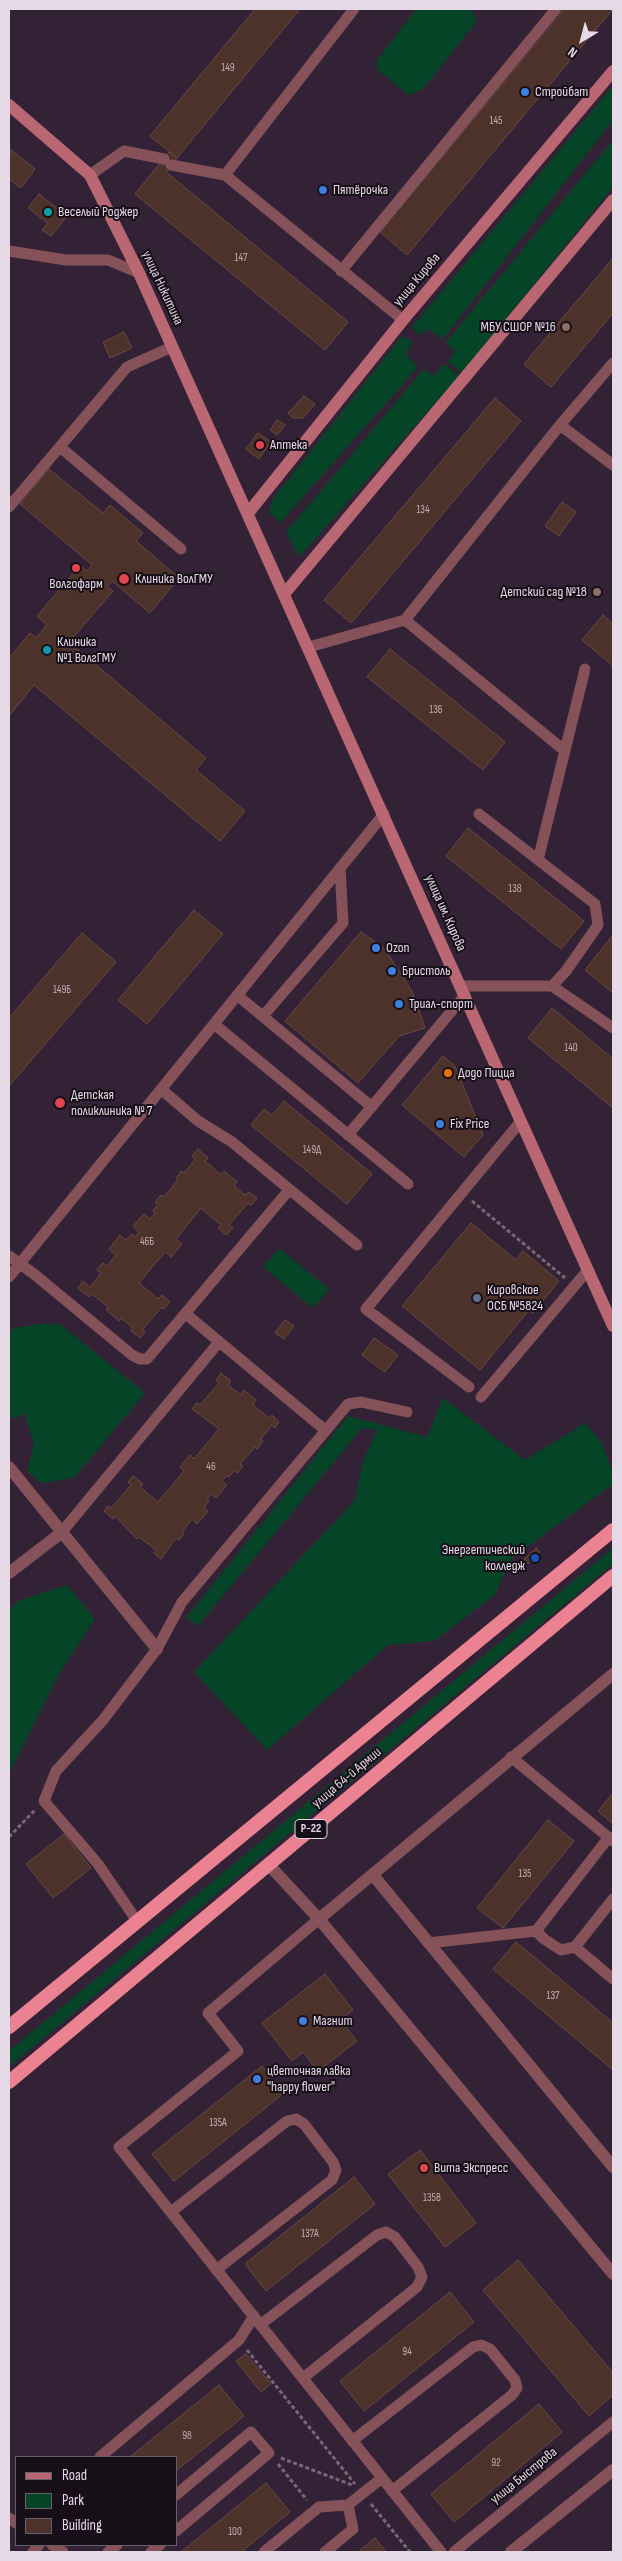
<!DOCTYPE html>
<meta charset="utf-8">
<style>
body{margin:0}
#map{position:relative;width:622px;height:2561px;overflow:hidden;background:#332235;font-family:"Sofia Sans Condensed",sans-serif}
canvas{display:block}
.frame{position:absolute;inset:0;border:10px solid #e4d9e5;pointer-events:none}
.legend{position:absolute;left:15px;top:2456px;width:162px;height:90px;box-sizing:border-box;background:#160f17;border:1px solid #686069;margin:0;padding:6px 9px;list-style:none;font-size:15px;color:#e4d9e5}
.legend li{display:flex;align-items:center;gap:10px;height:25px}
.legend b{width:25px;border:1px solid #686069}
.north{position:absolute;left:557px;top:15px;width:50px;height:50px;-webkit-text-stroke:4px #160f17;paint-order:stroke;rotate:217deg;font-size:14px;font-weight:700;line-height:20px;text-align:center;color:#e4d9e5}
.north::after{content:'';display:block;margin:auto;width:18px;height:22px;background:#e4d9e5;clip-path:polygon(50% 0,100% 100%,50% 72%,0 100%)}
</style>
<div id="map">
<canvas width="622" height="2561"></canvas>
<div class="frame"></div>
<ul class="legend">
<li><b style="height:6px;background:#b96773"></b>Road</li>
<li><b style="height:14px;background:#064428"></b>Park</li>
<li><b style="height:14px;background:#4d322b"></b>Building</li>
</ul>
<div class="north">N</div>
</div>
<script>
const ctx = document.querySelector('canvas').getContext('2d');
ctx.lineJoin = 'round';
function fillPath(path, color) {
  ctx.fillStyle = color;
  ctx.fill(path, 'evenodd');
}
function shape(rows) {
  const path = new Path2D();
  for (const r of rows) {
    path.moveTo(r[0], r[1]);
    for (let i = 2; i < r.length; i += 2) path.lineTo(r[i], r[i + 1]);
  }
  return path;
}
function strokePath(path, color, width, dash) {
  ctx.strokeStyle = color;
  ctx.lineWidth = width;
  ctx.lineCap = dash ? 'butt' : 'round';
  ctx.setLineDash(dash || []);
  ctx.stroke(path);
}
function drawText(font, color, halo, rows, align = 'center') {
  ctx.font = font + ' "Sofia Sans Condensed",sans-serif';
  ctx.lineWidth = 4;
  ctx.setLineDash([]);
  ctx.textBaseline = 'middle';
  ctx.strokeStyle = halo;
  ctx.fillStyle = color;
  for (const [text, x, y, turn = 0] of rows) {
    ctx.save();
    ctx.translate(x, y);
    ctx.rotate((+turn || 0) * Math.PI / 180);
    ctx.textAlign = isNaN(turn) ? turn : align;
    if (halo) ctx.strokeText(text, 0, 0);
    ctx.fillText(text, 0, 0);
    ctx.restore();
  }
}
const green = shape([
 [416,9,471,9,477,21,422,90,408,95,377,69,377,60],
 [613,86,613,120,443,339,428,329,419,335,412,327],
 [613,140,613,187,462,373,448,362,455,352,446,342],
 [402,336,412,342,406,355,418,367,280,523,269,512,272,500],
 [444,364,459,376,300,556,295,550,286,532,424,369,434,376],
 [279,1248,329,1289,313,1308,263,1267],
 [39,1324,60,1324,145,1393,74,1478,41,1483,27,1471,34,1444,24,1413,15,1419,9,1416,9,1333,14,1328],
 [443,1398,525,1460,585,1423,602,1443,613,1472,613,1484,511,1559,495,1595,434,1641,388,1645,267,1750,194,1672,355,1500,363,1460,377,1430,362,1428,198,1626,186,1618,348,1416,427,1437],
 [613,1548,613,1564,9,2067,9,2051],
 [67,1585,95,1619,59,1674,9,1774,9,1610,18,1601]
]);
const building = shape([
 [255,9,300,9,177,158,150,136,255,9],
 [565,9,613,9,407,255,380,232,565,9],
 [10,149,35,169,21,188,9,179,10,149],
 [169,152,177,158,166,172,348,322,325,350,135,194,169,152],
 [39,194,67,216,51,236,42,230,48,223,28,208,39,194],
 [613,258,613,313,551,387,524,364,613,258],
 [124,332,132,348,110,358,103,342,124,332],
 [304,396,315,404,303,418,293,418,288,413,304,396],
 [495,398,521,421,351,623,324,600,495,398],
 [277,420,285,425,277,435,270,430,277,420],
 [258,433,271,442,259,459,246,449,258,433],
 [49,469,103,513,110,505,143,533,136,541,179,578,150,613,112,581,107,586,113,591,69,642,206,758,196,770,245,811,220,841,34,685,9,716,9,658,30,633,36,638,47,625,37,616,80,565,87,571,92,565,20,504,49,469],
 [562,502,576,512,559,536,545,526,562,502],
 [603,615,613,624,613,666,582,640,603,615],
 [390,649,505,742,483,770,367,677,390,649],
 [468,828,584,921,561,949,446,856,468,828],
 [194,910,223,934,147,1024,118,1000,194,910],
 [361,932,384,948,412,991,425,1028,399,1036,358,1083,285,1021,361,932],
 [82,933,116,962,9,1086,9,1018,82,933],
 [613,935,613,993,585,970,613,935],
 [552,1008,613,1059,613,1108,528,1038,552,1008],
 [443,1056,455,1066,483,1135,464,1157,402,1105,443,1056],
 [284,1101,372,1174,347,1204,251,1125,264,1109,272,1115,284,1101],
 [198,1149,208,1158,205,1161,221,1175,224,1171,237,1182,234,1186,245,1195,249,1192,257,1198,251,1205,248,1203,229,1225,233,1228,226,1235,218,1228,221,1225,201,1208,176,1239,182,1244,171,1257,165,1252,139,1283,158,1299,162,1295,170,1302,164,1309,162,1307,142,1330,145,1332,140,1338,131,1331,133,1328,121,1318,119,1321,106,1310,108,1307,92,1294,89,1297,78,1288,83,1281,90,1287,101,1273,97,1270,103,1263,107,1266,116,1255,109,1249,120,1235,126,1240,132,1234,135,1237,139,1232,133,1226,144,1214,150,1219,155,1213,153,1211,158,1204,155,1202,161,1195,164,1197,178,1180,176,1178,181,1171,184,1173,195,1160,192,1156,198,1149],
 [471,1223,516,1260,523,1251,559,1281,533,1313,529,1310,480,1370,402,1306,471,1223],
 [285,1320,294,1326,284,1339,275,1333,285,1320],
 [374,1338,398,1355,385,1372,362,1355,374,1338],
 [221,1373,231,1381,228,1385,241,1395,244,1390,256,1400,253,1405,269,1418,272,1415,279,1422,275,1428,272,1425,261,1439,263,1441,257,1449,255,1447,240,1464,243,1466,237,1473,234,1471,229,1477,227,1475,222,1481,227,1485,216,1498,211,1494,207,1500,209,1501,204,1507,208,1511,197,1524,192,1519,182,1532,184,1534,179,1540,176,1538,161,1559,154,1553,156,1550,139,1537,137,1539,115,1516,113,1519,104,1511,108,1506,111,1508,131,1485,128,1482,133,1476,143,1484,140,1487,158,1502,184,1471,180,1467,190,1455,194,1459,219,1429,192,1409,197,1403,200,1405,219,1383,216,1380,221,1373],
 [536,1548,540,1552,528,1564,524,1559,536,1548],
 [613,1793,613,1824,598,1811,613,1793],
 [548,1820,574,1841,503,1928,477,1908,548,1820],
 [64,1834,91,1868,53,1898,26,1864,64,1834],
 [516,1942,613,2023,613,2070,493,1969,516,1942],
 [325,1974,353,2010,340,2020,357,2041,318,2071,303,2052,292,2061,262,2023,325,1974],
 [262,2066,284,2093,174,2181,152,2154,262,2066],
 [420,2150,476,2223,445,2247,388,2174,420,2150],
 [354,2177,375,2204,266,2291,245,2264,354,2177],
 [518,2260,613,2373,613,2395,589,2416,483,2290,518,2260],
 [450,2292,474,2322,364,2411,340,2381,450,2292],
 [246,2354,271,2384,261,2392,236,2361,246,2354],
 [219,2385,244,2416,176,2471,176,2457,130,2457,219,2385],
 [539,2404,562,2432,454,2522,431,2494,539,2404],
 [266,2483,290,2512,241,2552,181,2552,266,2483],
 [375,2538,386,2552,358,2552,375,2538]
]);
const path = shape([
 [472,1201,565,1278],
 [9,1837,35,1810],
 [247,2350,355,2484],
 [281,2458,352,2485],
 [278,2464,307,2500],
 [371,2504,410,2552]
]);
const service = shape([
 [354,9,225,175,403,320],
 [171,165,225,175],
 [90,175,124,151,164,159],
 [9,251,66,260,108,260,139,273],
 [341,271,556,9],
 [560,425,613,465],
 [60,447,181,549],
 [9,507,127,367,172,347],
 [405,620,565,751],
 [309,647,405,620,560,425,613,363],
 [479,814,595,904,598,925,566,971,552,986],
 [538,860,585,669],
 [461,986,552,986,613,1028],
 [237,995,372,1107],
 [263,1016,343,923,340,868],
 [214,1024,408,1184],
 [161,1089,198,1121,232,1142,357,1245],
 [348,1135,465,995],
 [9,1256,34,1274,132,1355,140,1359,147,1359,289,1190],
 [9,1277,384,814],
 [186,1314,325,1430],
 [469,1387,366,1309,521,1121],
 [481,1397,588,1270],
 [61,1533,219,1342],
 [511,1757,613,1841],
 [613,1899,575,1947,613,1979],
 [319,1919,208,2013,238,2051,119,2147,441,2552],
 [137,1921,98,1864,44,1801,56,1771,103,1720,157,1649,182,1602,348,1404,361,1402,407,1412],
 [428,1943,536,1931],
 [575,1947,561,1950,544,1939,536,1931,609,1837],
 [171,2212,287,2121,296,2119,304,2124,333,2162,336,2170,332,2180,216,2270],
 [260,2325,377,2235,386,2232,395,2237,418,2267,422,2277,417,2287,303,2378],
 [352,2441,473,2347,481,2345,490,2349,515,2380,517,2388,512,2395,392,2491],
 [100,2457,239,2340,254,2316],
 [176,2495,251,2432,269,2453,176,2531],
 [9,2518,16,2523],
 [52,2545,63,2552],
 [33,2552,39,2545],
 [108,2552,117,2545],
 [151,2552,160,2545],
 [264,2552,319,2507,348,2505],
 [325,2552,353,2529,348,2505,382,2478],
 [454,2552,613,2422]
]);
const minor = shape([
 [9,1467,157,1649],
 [9,1573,61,1533],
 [269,1865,319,1919,613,2274],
 [373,1875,613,2167],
 [319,1919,613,1674],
 [511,2552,613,2470]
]);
const secondary = shape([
 [9,105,90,175,139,273,613,1326],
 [249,512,403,320,613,71],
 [285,593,613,200]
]);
const trunk = shape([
 [9,2027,613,1530],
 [9,2082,613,1576]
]);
const markers = [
 [525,92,5,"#3f7fe0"],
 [323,190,5,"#3f7fe0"],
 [48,212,5,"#0f9aa8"],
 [566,327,5,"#8d6e63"],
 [260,445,5,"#e0444e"],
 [76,568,5,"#e0444e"],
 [124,579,6,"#e0444e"],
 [597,592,5,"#8d6e63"],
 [47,650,5,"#0f9aa8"],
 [376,948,5,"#3f7fe0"],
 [392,971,5,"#3f7fe0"],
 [399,1004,5,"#3f7fe0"],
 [448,1073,5,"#e8710a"],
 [60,1103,6,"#e0444e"],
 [440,1124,5,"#3f7fe0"],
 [477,1298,5,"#5c6f8a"],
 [535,1558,5,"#1a4fb4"],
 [303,2021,5,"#3f7fe0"],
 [257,2079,5,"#3f7fe0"],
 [424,2168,5,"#e0444e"]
];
const numberNames = [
 ["149",228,68],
 ["145",496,121],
 ["147",241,258],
 ["134",423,510],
 ["136",436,710],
 ["138",515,889],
 ["149Б",62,990],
 ["140",571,1048],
 ["149Д",312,1150],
 ["46Б",147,1242],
 ["46",211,1467],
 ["135",525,1874],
 ["137",553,1996],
 ["135А",218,2123],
 ["135В",432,2198],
 ["137А",310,2234],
 ["94",407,2352],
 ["98",187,2436],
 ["92",496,2463],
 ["100",235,2532]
];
const shields = [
 [311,1829,32]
];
const shieldNames = [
 ["Р-22",311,1829]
];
const poiNames = [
 ["Стройбат",535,92],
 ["Пятёрочка",333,190],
 ["Веселый Роджер",58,212],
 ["МБУ СШОР №16",556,327,"right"],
 ["Аптека",270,445],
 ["Клиника ВолГМУ",135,579],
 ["Волгофарм",76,584,"center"],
 ["Детский сад №18",587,592,"right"],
 ["Клиника",57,642],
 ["№1 ВолгГМУ",57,658],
 ["Ozon",386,948],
 ["Бристоль",402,971],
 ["Триал-спорт",409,1004],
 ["Додо Пицца",458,1073],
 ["Детская",71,1095],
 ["поликлиника № 7",71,1111],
 ["Fix Price",450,1124],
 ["Кировское",487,1290],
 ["ОСБ №5824",487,1306],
 ["Энергетический",525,1550,"right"],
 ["колледж",525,1566,"right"],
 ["Магнит",313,2021],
 ["цветочная лавка",267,2071],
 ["\"happy flower\"",267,2087],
 ["Вита Экспресс",434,2168]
];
const streetNames = [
 ["улица Кирова",417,280,-50],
 ["улица Никитина",162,288,65],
 ["улица им. Кирова",445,913,66],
 ["улица 64-й Армии",347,1778,-40],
 ["улица Быстрова",524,2476,-39]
];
fillPath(green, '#064428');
fillPath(building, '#4d322b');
strokePath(building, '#674a43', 1);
strokePath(path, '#766878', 3, [4, 2.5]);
strokePath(service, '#865259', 11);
strokePath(minor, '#865259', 12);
strokePath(secondary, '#b96773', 12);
strokePath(trunk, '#eb8292', 14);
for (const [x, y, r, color] of markers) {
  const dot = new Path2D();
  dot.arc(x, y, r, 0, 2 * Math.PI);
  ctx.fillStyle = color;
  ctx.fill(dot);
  strokePath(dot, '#160f17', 2);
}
drawText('11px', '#beafb6', null, numberNames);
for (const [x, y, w] of shields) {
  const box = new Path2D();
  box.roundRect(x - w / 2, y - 9.5, w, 19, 4);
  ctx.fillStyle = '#160f17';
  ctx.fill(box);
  strokePath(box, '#e4d9e5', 1);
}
drawText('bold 12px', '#e4d9e5', null, shieldNames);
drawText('14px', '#e4d9e5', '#160f17', poiNames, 'left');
drawText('14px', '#e4d9e5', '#160f17', streetNames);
</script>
